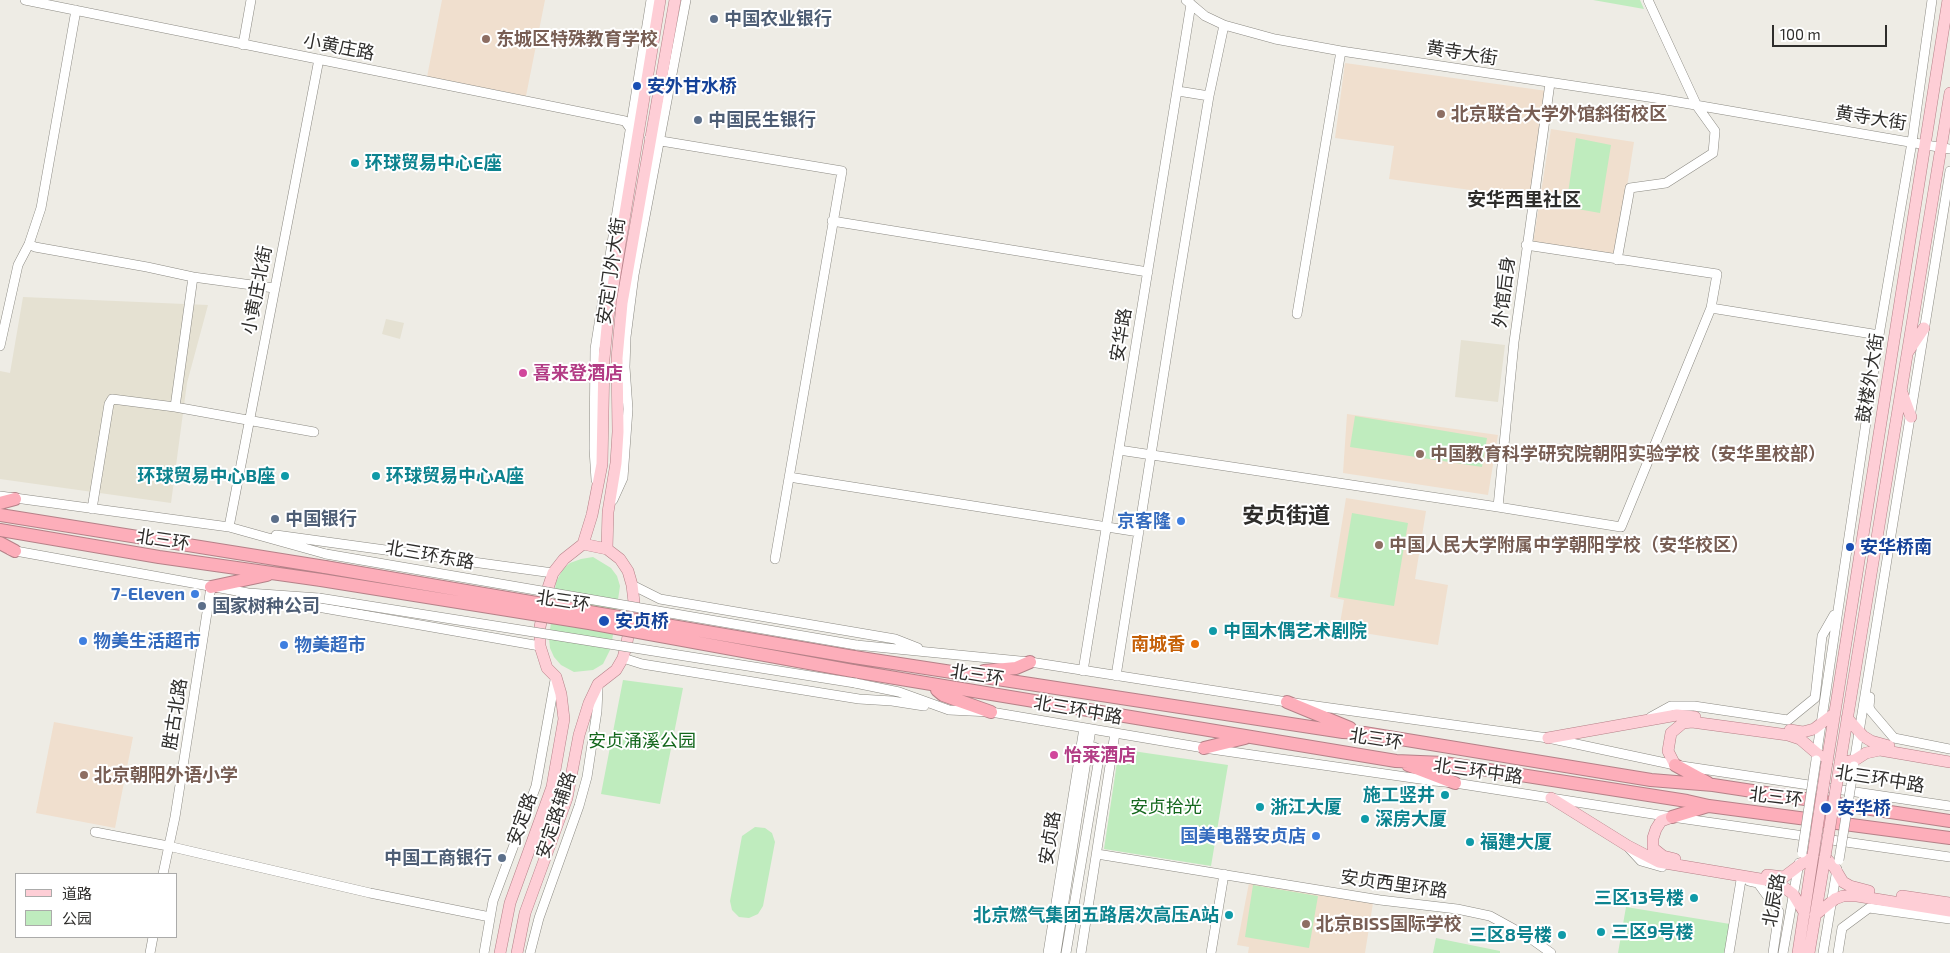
<!DOCTYPE html>
<meta charset="utf-8">
<style>
body{margin:0}
#map{position:relative;width:1950px;height:953px;overflow:hidden;background:#eeece5;font-family:"Exo 2","Noto Sans SC",sans-serif}
canvas{display:block}
.legend{position:absolute;left:15px;top:873px;width:162px;height:65px;box-sizing:border-box;background:#fff;border:1px solid #ababaa;margin:0;padding:6px 9px;list-style:none;font-size:15px;color:#2e2d2b}
.legend li{display:flex;align-items:center;gap:10px;height:25px}
.legend b{width:25px;border:1px solid #ababaa}
.scale{position:absolute;left:1772px;top:25px;width:115px;height:22px;box-sizing:border-box;border:2px solid #2e2d2b;border-top:0;padding-left:6px;font-size:15px;line-height:18px;white-space:nowrap;color:#2e2d2b;-webkit-text-stroke:4px #fff;paint-order:stroke}
</style>
<div id="map">
<canvas width="1950" height="953"></canvas>
<ul class="legend">
<li><b style="height:6px;background:#feced6"></b>道路</li>
<li><b style="height:14px;background:#bfecbe"></b>公园</li>
</ul>
<div class="scale">100 m</div>
</div>
<script>
const ctx = document.querySelector('canvas').getContext('2d');
ctx.lineJoin = 'round';
function fillPath(path, color) {
  ctx.fillStyle = color;
  ctx.fill(path, 'evenodd');
}
function shape(rows) {
  const path = new Path2D();
  for (const r of rows) {
    path.moveTo(r[0], r[1]);
    for (let i = 2; i < r.length; i += 2) path.lineTo(r[i], r[i + 1]);
  }
  return path;
}
function strokePath(path, color, width, dash) {
  ctx.strokeStyle = color;
  ctx.lineWidth = width;
  ctx.lineCap = dash ? 'butt' : 'round';
  ctx.setLineDash(dash || []);
  ctx.stroke(path);
}
function drawText(font, color, halo, rows, align = 'center') {
  ctx.font = font + ' "Exo 2","Noto Sans SC",sans-serif';
  ctx.lineWidth = 4;
  ctx.setLineDash([]);
  ctx.textBaseline = 'middle';
  ctx.strokeStyle = halo;
  ctx.fillStyle = color;
  for (const [text, x, y, turn = 0] of rows) {
    ctx.save();
    ctx.translate(x, y);
    ctx.rotate((+turn || 0) * Math.PI / 180);
    ctx.textAlign = isNaN(turn) ? turn : align;
    if (halo) ctx.strokeText(text, 0, 0);
    ctx.fillText(text, 0, 0);
    ctx.restore();
  }
}
const built = shape([
 [23,297,208,305,187,383,171,503,0,479,0,371,10,373],
 [386,319,404,323,400,339,382,334],
 [1461,340,1505,345,1498,402,1455,397]
]);
const education = shape([
 [442,0,545,0,526,96,427,77],
 [1345,63,1547,91,1530,198,1389,179,1394,146,1335,138],
 [1551,129,1634,142,1616,257,1533,243],
 [1347,414,1498,435,1488,495,1343,473],
 [1346,498,1426,511,1415,579,1448,585,1438,645,1339,629,1344,600,1330,597],
 [54,722,133,737,115,828,36,813],
 [1249,883,1373,903,1365,953,1248,953,1249,947,1237,945]
]);
const green = shape([
 [1593,0,1640,0,1644,9],
 [1576,138,1611,145,1600,213,1566,207],
 [1355,416,1487,438,1482,467,1350,447],
 [1352,513,1408,523,1394,606,1338,597],
 [593,557,611,568,617,576,620,586,611,648,603,664,593,670,574,672,561,665,554,657,550,648,549,638,556,582,563,569,570,563,581,559],
 [623,680,683,688,660,804,601,794],
 [1119,749,1228,765,1211,866,1104,849],
 [755,827,765,828,772,833,775,842,763,906,758,914,749,918,739,917,732,910,730,901,742,836],
 [1253,885,1318,896,1309,948,1245,937],
 [1626,907,1730,924,1725,953,1618,953],
 [1436,938,1500,951,1500,953,1433,953]
]);
const minor = shape([
 [25,0,625,121,637,138],
 [1186,0,1205,16,1224,25,1275,39,1341,51,1655,98,1950,149],
 [243,45,251,0],
 [1178,91,1209,96],
 [649,139,842,171,775,559],
 [832,221,1148,272],
 [29,244,35,247,147,267,193,277,274,288],
 [1617,260,1630,188,1666,183,1713,153,1715,131,1697,106,1648,0],
 [1711,308,1879,335],
 [1297,314,1341,51],
 [0,346,18,265,29,244,41,208,76,10],
 [175,407,193,277],
 [1119,450,1498,507,1621,527,1711,308,1717,274,1526,245],
 [789,477,1139,532],
 [596,480,594,449,595,349,651,0],
 [0,496,229,527,326,554],
 [613,500,623,478,628,409,625,367,626,337,634,275,686,0],
 [1498,507,1514,342,1550,83],
 [92,509,109,404,112,399,175,407,314,432],
 [229,527,319,59],
 [276,535,553,573],
 [10,550,248,593,319,598],
 [632,585,660,599,895,639,918,648],
 [278,600,540,646],
 [856,645,1030,662,1287,702,1548,738,1675,765,1950,806],
 [623,658,642,664,859,699,892,701,924,706],
 [1083,671,1191,4],
 [1116,676,1176,296,1209,96,1224,25],
 [855,683,899,692,949,710,991,712,1204,748,1434,781,1455,783,1672,817,1950,857],
 [1870,697,1869,707,1871,711,1894,738,1950,749],
 [1651,717,1671,706,1694,706,1788,720,1815,698,1822,636,1834,615],
 [1816,758,1879,335,1912,142,1932,0],
 [1854,763,1950,171],
 [95,832,168,846,370,893,490,917],
 [1629,848,1641,861,1662,867],
 [1097,854,1380,900,1457,909,1490,916,1530,938,1551,953],
 [163,874,175,817,211,587],
 [1749,881,1758,883,1779,912,1773,953],
 [150,953,153,937],
 [484,953,493,901,536,786,555,680],
 [530,953,539,918,579,806,587,777,597,711,598,688],
 [1048,953,1084,728],
 [1056,953,1091,729],
 [1066,953,1099,758,1098,749,1094,747,1088,750],
 [1081,953,1115,733],
 [1211,953,1224,874],
 [1729,953,1741,880],
 [1783,953,1799,863],
 [1823,953,1837,869],
 [1838,953,1842,928,1869,908,1950,919]
]);
const major = shape([
 [1950,93,1840,763,1855,760,1866,753,1880,750,1950,762],
 [1908,352,1924,328],
 [1901,390,1911,417],
 [583,544,592,515,602,464,604,359,608,317,660,0],
 [607,549,608,512,616,463,618,432,617,358,622,303,675,0],
 [1847,718,1863,736,1871,741,1889,746],
 [1790,730,1803,732,1814,729,1835,713],
 [1548,738,1677,715,1695,717],
 [1675,765,1668,751,1671,733,1683,723,1692,722,1788,735,1800,739,1827,762,1948,0],
 [1551,798,1628,846,1659,862,1772,881,1782,886,1793,894,1804,912],
 [1672,817,1661,821,1656,829,1653,838,1653,848,1663,856,1675,859],
 [1825,857,1834,867,1843,882,1850,886,1869,891],
 [1767,875,1784,877,1813,855],
 [1902,896,1950,903],
 [1815,915,1835,899,1843,896,1857,896,1950,911],
 [500,953,510,903,552,787,564,719,561,694,556,677,547,668,540,646,540,627,547,591,553,573,564,559,583,544],
 [517,953,525,913,567,798,579,735,589,703,598,684,616,670,623,658,627,642,634,602,632,585,628,571,620,559,607,549,583,544],
 [1798,953,1813,855],
 [1809,953,1825,857]
]);
const highway = shape([
 [0,503,15,499],
 [0,515,325,567],
 [0,530,159,557,321,580],
 [0,543,15,551],
 [211,587,267,575],
 [854,657,1343,732,1364,733,1651,780,1713,785,1950,821],
 [853,671,1396,761,1444,763,1687,801,1709,806,1950,838],
 [984,671,1016,668,1030,662],
 [937,690,943,695,991,712],
 [1287,702,1350,728],
 [1204,748,1245,738],
 [1408,765,1455,783],
 [1675,765,1708,783],
 [1672,817,1708,806]
]);
const minorBridge = shape([
 [326,554,856,645],
 [319,598,855,683],
 [1802,853,1816,760],
 [1839,860,1854,766]
]);
const majorBridge = shape([
 [1813,855,1827,762],
 [1825,857,1840,763]
]);
const highwayBridge = shape([
 [325,567,854,657],
 [321,580,589,623,853,671]
]);
const markers = [
 [714,19,5,"#5c6f8a"],
 [486,39,5,"#8d6e63"],
 [637,86,5,"#1a4fb4"],
 [1441,114,5,"#8d6e63"],
 [698,120,5,"#5c6f8a"],
 [355,163,5,"#0f9aa8"],
 [523,373,5,"#d1479c"],
 [1420,454,5,"#8d6e63"],
 [285,476,5,"#0f9aa8"],
 [376,476,5,"#0f9aa8"],
 [275,519,5,"#5c6f8a"],
 [1181,521,5,"#3f7fe0"],
 [1379,545,5,"#8d6e63"],
 [1850,547,5,"#1a4fb4"],
 [195,594,5,"#3f7fe0"],
 [202,606,5,"#5c6f8a"],
 [604,621,6,"#1a4fb4"],
 [1213,631,5,"#0f9aa8"],
 [83,641,5,"#3f7fe0"],
 [1195,644,5,"#e8710a"],
 [284,645,5,"#3f7fe0"],
 [1054,755,5,"#d1479c"],
 [84,775,5,"#8d6e63"],
 [1445,795,5,"#0f9aa8"],
 [1260,807,5,"#0f9aa8"],
 [1826,808,6,"#1a4fb4"],
 [1365,819,5,"#0f9aa8"],
 [1316,836,5,"#3f7fe0"],
 [1470,842,5,"#0f9aa8"],
 [502,858,5,"#5c6f8a"],
 [1694,898,5,"#0f9aa8"],
 [1229,915,5,"#0f9aa8"],
 [1306,924,5,"#8d6e63"],
 [1601,932,5,"#0f9aa8"],
 [1562,935,5,"#0f9aa8"]
];
const serviceNames = [
 ["中国农业银行",724,19],
 ["中国民生银行",708,120],
 ["中国银行",285,519],
 ["国家树种公司",212,606],
 ["中国工商银行",492,858,"right"]
];
const educationNames = [
 ["东城区特殊教育学校",496,39],
 ["北京联合大学外馆斜街校区",1451,114],
 ["中国教育科学研究院朝阳实验学校（安华里校部）",1430,454],
 ["中国人民大学附属中学朝阳学校（安华校区）",1389,545],
 ["北京朝阳外语小学",94,775],
 ["北京BISS国际学校",1316,924]
];
const streetNames = [
 ["小黄庄路",339,47,11],
 ["黄寺大街",1462,53,9],
 ["黄寺大街",1871,118,9],
 ["安定门外大街",611,271,-82],
 ["小黄庄北街",257,290,-79],
 ["外馆后身",1504,292,-83],
 ["安华路",1121,335,-81],
 ["鼓楼外大街",1870,378,-81],
 ["北三环",163,540,9],
 ["北三环东路",430,555,10],
 ["北三环",563,601,9],
 ["北三环",977,675,9],
 ["北三环中路",1078,710,10],
 ["胜古北路",175,714,-81],
 ["北三环",1376,739,9],
 ["北三环中路",1478,771,8],
 ["北三环中路",1880,779,9],
 ["北三环",1776,797,7],
 ["安定路辅路",556,815,-72],
 ["安定路",522,819,-70],
 ["安贞路",1050,838,-81],
 ["安贞西里环路",1394,884,8],
 ["北辰路",1774,900,-80]
];
const transitNames = [
 ["安外甘水桥",647,86],
 ["安华桥南",1860,547],
 ["安贞桥",615,621],
 ["安华桥",1837,808]
];
const cultureNames = [
 ["环球贸易中心E座",365,163],
 ["环球贸易中心B座",275,476,"right"],
 ["环球贸易中心A座",386,476],
 ["中国木偶艺术剧院",1223,631],
 ["施工竖井",1435,795,"right"],
 ["浙江大厦",1270,807],
 ["深房大厦",1375,819],
 ["福建大厦",1480,842],
 ["三区13号楼",1684,898,"right"],
 ["北京燃气集团五路居次高压A站",1219,915,"right"],
 ["三区9号楼",1611,932],
 ["三区8号楼",1552,935,"right"]
];
const hotelNames = [
 ["喜来登酒店",533,373],
 ["怡莱酒店",1064,755]
];
const shopNames = [
 ["京客隆",1171,521],
 ["7-Eleven",185,594],
 ["物美生活超市",93,641,"left"],
 ["物美超市",294,645,"left"],
 ["国美电器安贞店",1306,836]
];
const foodNames = [
 ["南城香",1185,644]
];
const parkNames = [
 ["安贞涌溪公园",642,741],
 ["安贞拾光",1166,807]
];
const neighbourhoodNames = [
 ["安华西里社区",1524,200]
];
const districtNames = [
 ["安贞街道",1286,516]
];
fillPath(built, '#e5e1d2');
fillPath(education, '#f0dfce');
fillPath(green, '#bfecbe');
strokePath(minor, '#8c8a83', 10);
strokePath(major, '#b58188', 12);
strokePath(highway, '#b58188', 14);
strokePath(minor, '#fff', 9);
strokePath(major, '#feced6', 11);
strokePath(highway, '#fdaeba', 12);
strokePath(minorBridge, '#8c8a83', 10, []);
strokePath(majorBridge, '#b58188', 12, []);
strokePath(highwayBridge, '#b58188', 14, []);
strokePath(minorBridge, '#fff', 9);
strokePath(majorBridge, '#feced6', 11);
strokePath(highwayBridge, '#fdaeba', 12);
for (const [x, y, r, color] of markers) {
  const dot = new Path2D();
  dot.arc(x, y, r, 0, 2 * Math.PI);
  ctx.fillStyle = color;
  ctx.fill(dot);
  strokePath(dot, '#fff', 2);
}
drawText('bold 18px', '#4e5e75', '#fff', serviceNames, 'left');
drawText('bold 18px', '#785e54', '#fff', educationNames, 'left');
drawText('18px', '#2e2d2b', '#fff', streetNames);
drawText('bold 18px', '#164399', '#fff', transitNames, 'left');
drawText('bold 18px', '#0d838f', '#fff', cultureNames, 'left');
drawText('bold 18px', '#b23c85', '#fff', hotelNames, 'left');
drawText('bold 18px', '#366cbe', '#fff', shopNames, 'right');
drawText('bold 18px', '#c56008', '#fff', foodNames, 'right');
drawText('18px', '#13671c', '#fff', parkNames);
drawText('bold 19px', '#2e2d2b', '#fff', neighbourhoodNames);
drawText('bold 22px', '#2e2d2b', '#fff', districtNames);
</script>
